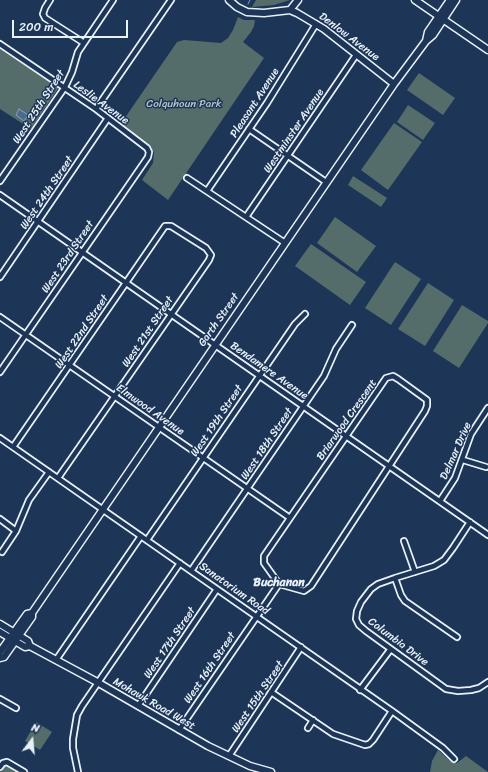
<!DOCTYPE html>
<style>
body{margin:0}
#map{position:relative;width:488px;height:772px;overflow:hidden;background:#1d3557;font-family:Sriracha,sans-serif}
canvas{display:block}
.north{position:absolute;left:12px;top:720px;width:40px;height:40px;-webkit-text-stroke:3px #1d3557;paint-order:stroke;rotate:16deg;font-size:11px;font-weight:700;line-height:16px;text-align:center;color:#e8f1f8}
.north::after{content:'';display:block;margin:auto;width:14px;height:18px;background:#e8f1f8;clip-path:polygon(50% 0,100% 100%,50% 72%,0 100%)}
.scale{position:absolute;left:12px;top:20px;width:116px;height:18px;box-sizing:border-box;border:2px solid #e8f1f8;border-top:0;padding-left:5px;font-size:12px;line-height:14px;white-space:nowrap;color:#e8f1f8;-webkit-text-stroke:3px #1d3557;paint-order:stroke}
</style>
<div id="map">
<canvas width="488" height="772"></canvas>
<div class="north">N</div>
<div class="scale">200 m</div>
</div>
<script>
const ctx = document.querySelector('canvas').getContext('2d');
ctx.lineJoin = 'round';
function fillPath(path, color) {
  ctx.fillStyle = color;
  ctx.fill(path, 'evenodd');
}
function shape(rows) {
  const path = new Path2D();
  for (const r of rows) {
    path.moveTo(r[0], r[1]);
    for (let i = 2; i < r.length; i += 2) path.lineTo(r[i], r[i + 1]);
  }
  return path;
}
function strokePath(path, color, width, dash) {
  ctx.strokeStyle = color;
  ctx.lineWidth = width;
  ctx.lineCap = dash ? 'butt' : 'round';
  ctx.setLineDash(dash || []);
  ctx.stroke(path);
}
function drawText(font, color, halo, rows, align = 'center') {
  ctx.font = font + ' Sriracha,sans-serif';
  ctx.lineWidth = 3;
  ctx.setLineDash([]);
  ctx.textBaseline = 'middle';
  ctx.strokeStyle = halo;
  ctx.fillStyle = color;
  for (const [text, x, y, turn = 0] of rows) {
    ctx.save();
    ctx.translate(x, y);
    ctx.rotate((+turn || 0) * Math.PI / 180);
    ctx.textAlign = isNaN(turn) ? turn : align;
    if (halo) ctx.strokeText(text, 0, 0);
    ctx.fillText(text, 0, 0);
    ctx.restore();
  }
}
const green = shape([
 [256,0,290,0,274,5,252,7],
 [238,17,244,20,255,20,254,26,251,32,243,42,264,58,168,200,142,180,153,163,154,152,120,125,177,42,184,40,221,43,228,38,233,30],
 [0,48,59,87,31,129,0,109],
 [419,73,455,98,443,115,407,90],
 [408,105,435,123,423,140,397,122],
 [394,123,422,142,388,190,361,170],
 [353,176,387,198,381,207,348,185],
 [335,217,376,246,357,272,317,243],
 [311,244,366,282,350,305,295,266],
 [395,262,421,279,391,325,365,308],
 [428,283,454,300,425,346,398,329],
 [462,305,488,321,488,323,459,368,433,351],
 [36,722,52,732,40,750,25,741],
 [438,750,450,761,457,763,466,756,488,772,430,772,432,761],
 [6,766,9,766,19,772,1,772]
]);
const water = shape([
 [19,109,28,115,24,121,16,115,19,109]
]);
const stream = shape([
 [248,4,250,0]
]);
const street = shape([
 [50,0,45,8,43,14,45,18,84,43],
 [0,44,96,109,147,148,149,152,148,157,0,372],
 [96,109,171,0],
 [249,129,326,182],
 [187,178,285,243],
 [0,181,65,87,72,72,78,52,113,0],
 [207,191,267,103,316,24],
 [0,195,488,535],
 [246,217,356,55],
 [0,277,108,118],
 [0,317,290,518],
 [0,438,392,711,443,748,454,759],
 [13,447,165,226,171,226,206,248,211,255,209,260,58,478],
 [463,460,486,467],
 [440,501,455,478,471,434,488,408],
 [0,519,16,531],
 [470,522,453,548,444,560,434,566,395,578,378,584,371,589,361,602,357,611,356,619,359,625,366,631,446,689,458,691,471,690,479,688,488,682],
 [147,540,295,324,305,314],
 [404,541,415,572],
 [2,552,16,531,29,500,49,472],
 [191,571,324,376,336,349,352,325],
 [395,578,401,595,405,601,457,637],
 [56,660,141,536],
 [360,690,390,650],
 [271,692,333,734,365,745,369,744,373,740,392,711],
 [0,699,16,708],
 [138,706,217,589],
 [308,728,313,720],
 [179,730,279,584,304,591,311,586,425,411,427,406,427,400,398,379,393,376,386,378,264,556,264,563,279,584],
 [229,756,301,647],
 [0,767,3,763,7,762,24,772],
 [78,772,73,748,73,739,77,715,82,706,180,563]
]);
const secondary = shape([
 [229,0,237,7,247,12,264,13,290,10,297,13,324,29,394,84],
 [415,0,488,50],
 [290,10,298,0],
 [426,41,428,32,450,0],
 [0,624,28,641,30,646],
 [0,632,25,647,30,646,97,682,208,746,250,766,271,772],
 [0,652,27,614,32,613],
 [0,658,4,657,32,617,32,613,394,84,426,41,433,35,456,0]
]);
const streetNames = [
 ["Denlow Avenue",349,37,37],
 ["Leslie Avenue",101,103,36],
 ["Pleasant Avenue",255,103,-57],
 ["West 25th Street",39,107,-57],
 ["Westminster Avenue",294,131,-56],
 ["West 24th Street",47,193,-56],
 ["West 23rd Street",68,257,-56],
 ["Garth Street",219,320,-55],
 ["West 22nd Street",82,332,-56],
 ["West 21st Street",148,332,-56],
 ["Bendamere Avenue",269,371,35],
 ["Elmwood Avenue",150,410,35],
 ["Briarwood Crescent",347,420,-55],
 ["West 19th Street",217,421,-56],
 ["West 18th Street",267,444,-56],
 ["Delmar Drive",456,451,-66],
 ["Sanatorium Road",234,589,35],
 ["Columbia Drive",398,642,37],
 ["West 17th Street",170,643,-56],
 ["West 16th Street",210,668,-56],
 ["West 15th Street",258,697,-56],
 ["Mohawk Road West",154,704,30]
];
const parkNames = [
 ["Colquhoun Park",184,104]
];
const neighbourhoodNames = [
 ["Buchanan",279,583]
];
fillPath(green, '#546d6a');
fillPath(water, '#4a6b90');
strokePath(water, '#89a1ba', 1);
strokePath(stream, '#89a1ba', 1);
strokePath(street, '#e8f1f8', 8);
strokePath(secondary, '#e8f1f8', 9);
strokePath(street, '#1d3557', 4.5);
strokePath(secondary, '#1d3557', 6);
drawText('11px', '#e8f1f8', '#1d3557', streetNames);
drawText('11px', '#b4c3c6', '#1d3557', parkNames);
drawText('bold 12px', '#e8f1f8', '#1d3557', neighbourhoodNames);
</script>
